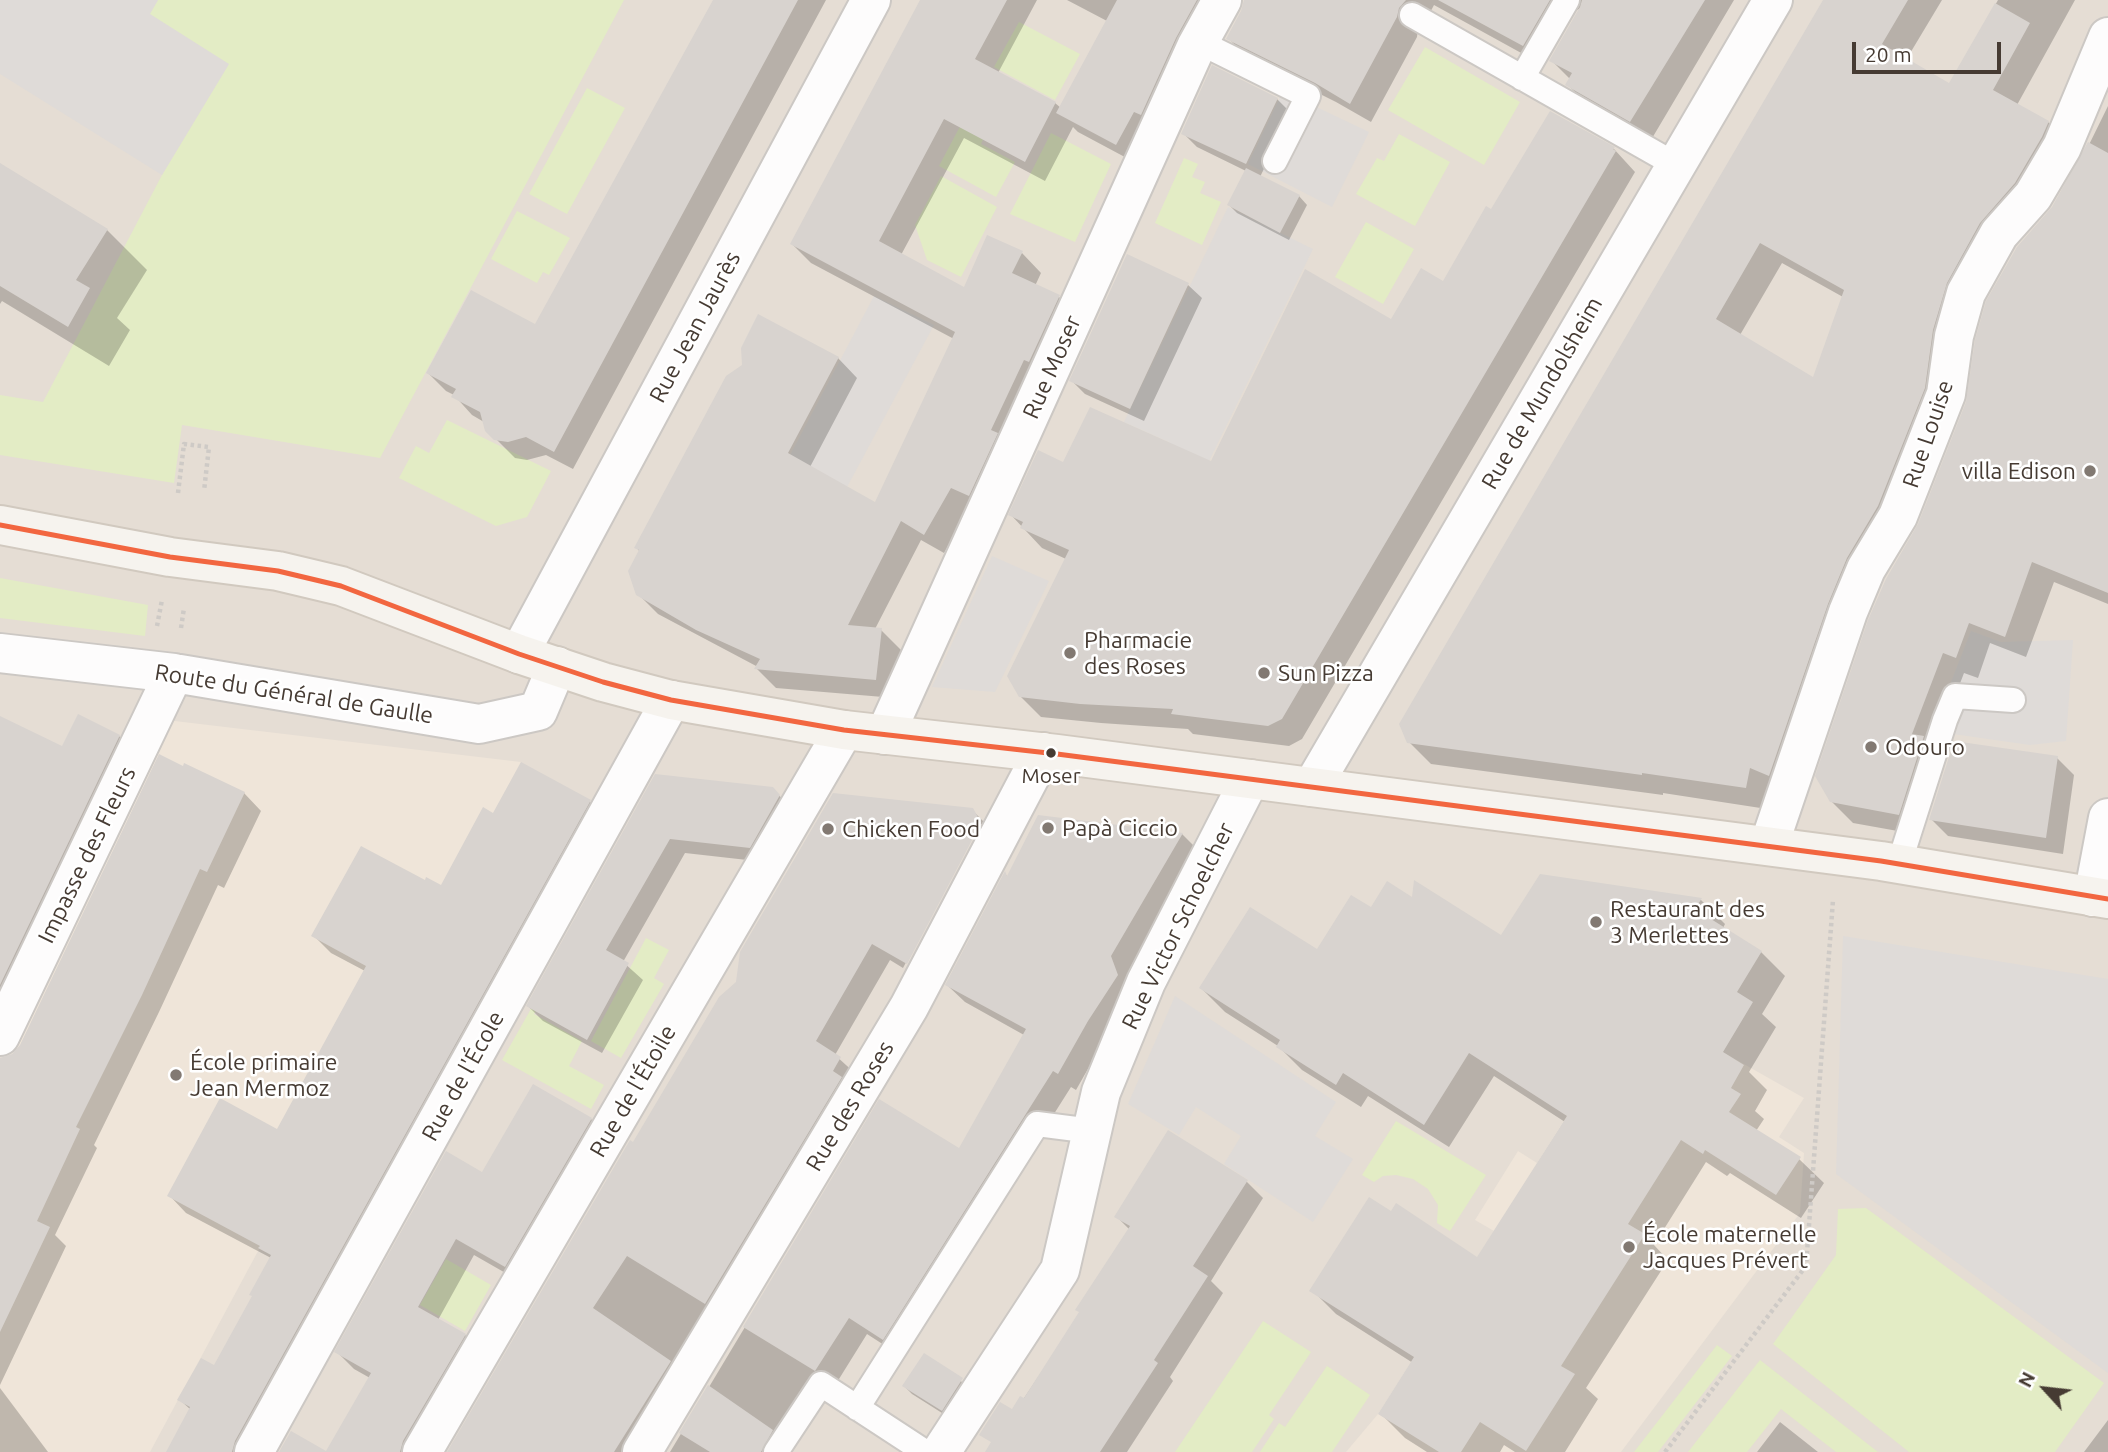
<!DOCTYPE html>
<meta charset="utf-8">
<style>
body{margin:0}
#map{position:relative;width:2108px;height:1452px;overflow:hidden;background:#f0ece8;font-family:Ubuntu,sans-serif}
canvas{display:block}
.north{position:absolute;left:2010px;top:1354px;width:70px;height:70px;-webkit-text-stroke:5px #fff;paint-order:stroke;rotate:297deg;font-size:19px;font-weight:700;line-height:28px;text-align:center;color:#463b33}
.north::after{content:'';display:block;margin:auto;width:24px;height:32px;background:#463b33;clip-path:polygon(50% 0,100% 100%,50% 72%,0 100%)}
.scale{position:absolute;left:1852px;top:42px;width:149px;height:32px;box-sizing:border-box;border:4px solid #463b33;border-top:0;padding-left:9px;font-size:21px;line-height:24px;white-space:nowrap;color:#463b33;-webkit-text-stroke:5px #fff;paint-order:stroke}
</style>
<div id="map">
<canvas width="2108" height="1452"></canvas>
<div class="north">N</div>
<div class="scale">20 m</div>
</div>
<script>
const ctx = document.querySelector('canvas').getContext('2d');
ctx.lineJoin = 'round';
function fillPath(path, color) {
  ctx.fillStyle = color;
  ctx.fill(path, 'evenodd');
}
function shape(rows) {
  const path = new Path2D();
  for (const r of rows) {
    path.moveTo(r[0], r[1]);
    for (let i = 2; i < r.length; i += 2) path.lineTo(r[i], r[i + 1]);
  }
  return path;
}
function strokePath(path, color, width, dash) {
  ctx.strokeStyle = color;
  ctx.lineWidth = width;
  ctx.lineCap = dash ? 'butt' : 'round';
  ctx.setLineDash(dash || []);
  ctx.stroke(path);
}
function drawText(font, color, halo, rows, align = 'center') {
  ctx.font = font + ' Ubuntu,sans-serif';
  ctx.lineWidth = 5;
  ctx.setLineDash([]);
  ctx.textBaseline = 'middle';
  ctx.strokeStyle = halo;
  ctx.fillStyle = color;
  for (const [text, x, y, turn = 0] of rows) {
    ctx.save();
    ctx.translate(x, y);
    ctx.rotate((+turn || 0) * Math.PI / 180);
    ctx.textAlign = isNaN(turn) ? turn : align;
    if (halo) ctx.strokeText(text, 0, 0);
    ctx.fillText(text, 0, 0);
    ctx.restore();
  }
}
const residential = shape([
 [0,0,2108,0,2108,1452,0,1452]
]);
const education = shape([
 [166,720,521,762,150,1452,0,1452,0,1064],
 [1616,1038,1719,1050,1804,1098,1779,1137,1804,1153,1800,1213,1621,1452,1346,1452,1378,1414,1494,1231,1475,1220,1518,1151,1537,1163]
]);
const green = shape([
 [158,0,624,0,380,458,182,425,174,483,0,455,0,395,43,402,162,175,228,65,149,14],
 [1019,22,1080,54,1055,100,994,67],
 [1425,47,1520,102,1484,165,1388,110],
 [587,88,625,108,567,214,529,194],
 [965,117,988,128,981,144,1015,162,996,197,939,166],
 [1051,133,1111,164,1075,242,1010,214],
 [1399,134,1450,162,1415,226,1356,194,1377,158,1384,161],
 [1184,158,1198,164,1192,177,1205,182,1200,193,1221,202,1202,245,1155,223],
 [941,176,997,207,961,277,927,260,915,225],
 [517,211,570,238,549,275,543,272,537,283,491,259],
 [1366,222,1414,249,1383,304,1335,277],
 [447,420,551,471,527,517,496,526,399,478,416,446,429,453],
 [0,578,148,605,145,636,0,618],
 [646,938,669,950,654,978,664,984,621,1058,591,1041],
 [540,993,544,996,534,1014,582,1041,569,1066,604,1085,591,1109,502,1060],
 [1396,1121,1486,1175,1450,1231,1437,1223,1438,1205,1428,1189,1413,1179,1396,1175,1383,1176,1374,1182,1362,1175],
 [1866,1208,2104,1383,2055,1452,1909,1452,1773,1344,1836,1255,1838,1209],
 [446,1259,491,1285,465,1331,420,1305],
 [1263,1321,1311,1352,1269,1415,1274,1419,1252,1452,1175,1452],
 [1717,1345,1732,1356,1658,1452,1634,1452],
 [1760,1360,1878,1452,1836,1452,1781,1409,1747,1452,1688,1452],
 [1327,1366,1370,1395,1332,1452,1260,1452,1279,1423,1285,1427]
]);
const parking = shape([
 [0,0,158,0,150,14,229,64,162,175,0,74],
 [1283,91,1369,132,1332,207,1248,164],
 [1228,207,1313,249,1189,502,1153,482,1169,442,1124,422],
 [874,296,934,325,824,530,767,499],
 [992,556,1049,581,995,692,932,687],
 [1971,631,2001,642,2073,640,2066,741,2030,745,1932,731],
 [1843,936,2108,979,2108,1373,1836,1174],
 [1175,996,1336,1102,1315,1136,1353,1159,1313,1222,1224,1164,1241,1136,1196,1107,1179,1135,1128,1104]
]);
const shadow = shape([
 [715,0,826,0,573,469,546,455,527,460,515,458,487,430,484,422,472,415,454,395,446,391,428,373,535,327],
 [923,0,1037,0,998,73,1055,103,1061,108,1107,21,1067,0,1233,0,1136,163,1078,132,1073,127,1045,181,964,138,901,255,965,290,1022,253,1041,273,1035,286,1059,297,1078,317,944,553,921,540,875,629,881,630,901,650,895,698,776,688,757,669,758,667,658,614,638,594,640,552,636,547,838,358,857,378,810,467,876,504,954,339,811,263,792,244],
 [1245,0,1734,0,1651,140,1587,104,1568,85,1571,80,1551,60,1582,7,1574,12,1543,65,1434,5,1425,22,1418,28,1417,37,1371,122,1336,102,1248,58,1228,38,1243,11],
 [1825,0,1942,0,1906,60,1950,86,1998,0,2075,0,2017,105,2048,122,2069,144,1968,304,1767,809,1663,793,1663,795,1431,764,1409,742],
 [1782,263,1843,297,1814,379,1740,335],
 [1277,99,1291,113,1260,177,1299,196,1307,205,1289,240,1237,213,1229,205,1246,171,1197,147,1183,133],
 [2108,106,2108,604,2054,582,2026,657,1990,643,1978,678,1964,673,1935,749,1920,835,1853,823,1831,801,1920,525,2053,208,2082,159],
 [1551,113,1614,149,1635,172,1302,739,1289,746,1193,734,1188,729,1101,723,1041,717,1020,696,1066,559,1042,548,1011,515,1064,464,1212,463,1444,283,1492,211],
 [0,165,107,230,147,270,117,318,130,330,109,366,2,301,0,304],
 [1188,285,1202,298,1144,421,1085,394,1071,380],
 [0,718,63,749,119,736,136,754,0,1038],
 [2057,758,2074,775,2063,854,1948,836,1931,819],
 [656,776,772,789,788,804,765,862,685,853,623,962,643,980,602,1053,543,1021,528,1006],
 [244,793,261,811,224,888,218,885,159,1012,94,1145,97,1148,55,1235,66,1246,0,1385,0,1059,13,1056],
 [589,801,607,819,256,1452,168,1452,191,1410,180,1400,214,1367,253,1296,271,1258,186,1213,169,1195,278,1131,365,971,331,953,313,935,425,882,442,887,494,815],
 [972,810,990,828,925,980,906,970,983,824,979,824,903,968,890,960,835,1055,857,1075,644,1452,449,1452,633,1144],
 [1182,834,1199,851,1128,975,1134,993,1105,1039,1076,1090,1071,1087,901,1356,867,1334,834,1387,787,1452,670,1452,880,1102,959,1150,1024,1035,965,1002,947,985,1005,874,1008,877],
 [1540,876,1701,900,1725,924,1723,928,1761,952,1785,976,1762,1014,1776,1027,1749,1072,1767,1090,1755,1111,1764,1119,1756,1131,1799,1159,1824,1183,1801,1218,1730,1173,1727,1176,1706,1162,1654,1245,1668,1260,1586,1388,1598,1399,1565,1452,1515,1452,1504,1445,1500,1452,1427,1452,1405,1438,1381,1414,1413,1363,1336,1314,1312,1290,1391,1214,1478,1259,1565,1122,1494,1076,1449,1147,1368,1096,1361,1107,1302,1070,1278,1046,1225,1012,1201,988,1317,951,1371,910,1413,900,1502,937],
 [591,1119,608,1137,523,1283,474,1255,438,1320,465,1335,482,1352,424,1452,328,1452,370,1378,354,1369,337,1352,483,1175],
 [1169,1133,1247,1182,1263,1198,1211,1281,1223,1293,1170,1377,1173,1381,1127,1452,988,1452,1081,1313,1130,1230,1116,1216],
 [954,1375,963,1383,942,1413,912,1394,904,1386],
 [0,1388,48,1452,0,1452],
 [2108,1420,2108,1452,2084,1452],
 [1780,1422,1818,1452,1757,1452]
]);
const building = shape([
 [713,0,798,0,554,452,526,437,508,442,494,440,485,431,480,412,451,397,456,389,426,373,471,290,535,324],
 [920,0,1007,0,975,59,1056,102,1025,162,944,119,879,241,964,287,987,235,1023,251,1012,273,1060,295,1029,362,1024,360,991,430,998,433,969,496,951,488,924,535,901,521,848,625,882,628,876,680,754,669,760,659,696,630,636,595,628,571,639,550,634,548,726,376,742,365,741,348,758,314,839,357,788,453,875,502,955,332,790,244],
 [1117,0,1197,0,1176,38,1141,115,1134,112,1116,145,1056,113],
 [1244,0,1406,0,1399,8,1397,17,1350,104,1315,83,1226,39,1241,11],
 [1438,0,1550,0,1523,46],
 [1582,0,1705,0,1630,122,1565,85,1572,73,1549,61,1580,7],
 [1823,0,1908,0,1882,44,1949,83,1995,3,2030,23,1993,90,2049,121,2042,137,2015,183,1980,223,1947,283,1933,330,1925,388,1878,506,1847,558,1828,604,1769,776,1750,768,1746,788,1642,773,1642,775,1407,743,1399,724],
 [1760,243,1844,290,1813,377,1716,319],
 [1212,65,1278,98,1246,164,1181,134],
 [1550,111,1615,147,1613,149,1616,151,1282,719,1268,726,1171,714,1173,709,1080,704,1019,697,1007,676,1069,550,1020,528,1023,522,1008,515,1038,450,1063,462,1090,407,1211,461,1305,269,1391,319,1421,268,1443,281,1486,206,1491,209],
 [2088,142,2108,153,2108,593,2032,562,2005,637,1969,623,1956,658,1943,653,1912,734,1924,736,1899,815,1830,802,1815,776,1868,620,1886,579,1918,524,1966,402,1975,340,1986,301,2017,247,2052,207],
 [0,163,108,229,76,280,90,288,68,327,0,286],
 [1246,168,1300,195,1280,233,1227,205],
 [1127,254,1189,283,1130,409,1069,381],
 [78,714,120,735,0,985,0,716,62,746],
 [1954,741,2058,756,2046,838,1929,820],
 [159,754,183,766,184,763,245,792,207,872,200,869,142,995,76,1127,80,1129,37,1221,50,1227,0,1332,0,1058,12,1054,20,1045],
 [521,762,591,800,235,1441,232,1452,166,1452,190,1407,177,1400,201,1358,214,1365,252,1296,249,1295,271,1255,258,1248,260,1246,167,1196,220,1098,277,1129,366,966,311,936,361,846,425,880,426,877,441,885,483,807,493,813],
 [655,774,773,787,780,795,750,848,670,839,606,950,629,963,587,1040,526,1006],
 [833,793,973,808,981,823,907,964,872,944,816,1041,841,1057,833,1071,842,1077,705,1304,627,1256,593,1308,671,1361,614,1452,447,1452,630,1140,633,1142,719,997,736,982,740,952],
 [1038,815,1183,833,1111,956,1118,975,1088,1021,1058,1074,1053,1071,883,1340,849,1318,815,1371,743,1327,879,1099,959,1148,1026,1029,945,985,1005,871,1007,876],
 [1540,874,1702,898,1695,909,1762,951,1737,992,1753,1002,1723,1052,1744,1065,1731,1088,1741,1094,1729,1112,1801,1157,1776,1195,1705,1150,1703,1154,1681,1140,1628,1224,1645,1234,1561,1366,1575,1374,1526,1451,1480,1422,1461,1452,1439,1452,1378,1414,1414,1357,1309,1291,1369,1197,1391,1211,1396,1203,1477,1257,1567,1116,1469,1053,1424,1125,1343,1073,1336,1085,1276,1047,1280,1040,1199,988,1250,907,1317,949,1351,895,1371,907,1387,881,1412,897,1414,880,1501,935],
 [533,1084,592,1118,505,1267,456,1239,418,1307,466,1334,403,1441,400,1452,279,1452,291,1431,326,1451,371,1373,334,1352,446,1151,482,1172],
 [1168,1130,1248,1180,1193,1266,1208,1276,1154,1360,1158,1363,1100,1452,985,1452,991,1442,979,1435,1000,1402,1012,1409,1020,1396,1024,1398,1079,1312,1075,1310,1130,1226,1114,1217],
 [924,1353,963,1378,942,1411,902,1386],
 [708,1385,773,1430,761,1452,710,1452,679,1433]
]);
const path = shape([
 [178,493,184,444,209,447,204,491],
 [157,626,162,600],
 [181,628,184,608],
 [1665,1452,1806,1266,1833,900]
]);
const lane = shape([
 [1412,15,1676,165],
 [1199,42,1308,96,1275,161],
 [1522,78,1567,0],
 [1899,864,1945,720,1955,696,2013,700],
 [857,1408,1037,1124,1092,1131],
 [776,1452,821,1384,925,1452]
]);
const street = shape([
 [0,653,174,673,479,724,538,711,557,666],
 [519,654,871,0],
 [885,735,1196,47,1222,0],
 [1312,787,1773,0],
 [1769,845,1848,612,1866,569,1898,516,1946,394,1954,336,1966,293,1999,234,2033,196,2062,147,2108,37],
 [2093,897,2108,818],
 [0,1036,174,673],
 [254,1452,671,700],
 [422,1452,844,730],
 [642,1452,909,1007,1043,752],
 [941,1452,1060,1270,1101,1092,1146,982,1250,779]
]);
const secondary = shape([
 [0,525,170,557,278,571,341,586,519,654,603,682,671,700,844,730,1057,754,1881,861,2108,899]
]);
const bus1 = shape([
 [0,525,170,557,278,571,341,586,519,654,603,682,671,700,844,730,1057,754,1881,861,2108,899]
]);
const markers = [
 [2090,471,7,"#827972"],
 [1070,653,7,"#827972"],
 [1264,673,7,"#827972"],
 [1871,747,7,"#827972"],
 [1051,753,6,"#463b33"],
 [1048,828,7,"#827972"],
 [828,829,7,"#827972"],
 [1596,922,7,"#827972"],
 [176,1075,7,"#827972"],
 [1629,1247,7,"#827972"]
];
const busNames = [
 ["Moser",1051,776]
];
const streetNames = [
 ["Rue Jean Jaurès",695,327,-62],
 ["Rue Moser",1052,367,-66],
 ["Rue de Mundolsheim",1542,393,-60],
 ["Rue Louise",1928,434,-71],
 ["Route du Général de Gaulle",294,694,9],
 ["Impasse des Fleurs",87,855,-64],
 ["Rue Victor Schoelcher",1178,926,-64],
 ["Rue de l'École",463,1076,-61],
 ["Rue de l'Étoile",633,1091,-60],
 ["Rue des Roses",850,1106,-59]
];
const poiNames = [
 ["villa Edison",2076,471,"right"],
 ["Pharmacie",1084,640],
 ["des Roses",1084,666],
 ["Sun Pizza",1278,673],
 ["Odouro",1885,747],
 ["Papà Ciccio",1062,828],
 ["Chicken Food",842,829],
 ["Restaurant des",1610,909],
 ["3 Merlettes",1610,935],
 ["École primaire",190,1062],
 ["Jean Mermoz",190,1088],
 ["École maternelle",1643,1234],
 ["Jacques Prévert",1643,1260]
];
fillPath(residential, '#e5ddd4');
fillPath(education, '#efe5d9');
fillPath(green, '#e3ecc5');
fillPath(parking, '#dfdbd8');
fillPath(shadow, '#0003');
fillPath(building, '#d8d3cf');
strokePath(lane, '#ccc8c4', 28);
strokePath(street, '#ccc8c4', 42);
strokePath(secondary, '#d1c9bf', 42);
strokePath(path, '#cecac6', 4.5, [3.5, 3.5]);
strokePath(lane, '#fdfcfc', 24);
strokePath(street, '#fdfcfc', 38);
strokePath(secondary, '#f6f3ee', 38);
strokePath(bus1, '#f26640', 5);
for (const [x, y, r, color] of markers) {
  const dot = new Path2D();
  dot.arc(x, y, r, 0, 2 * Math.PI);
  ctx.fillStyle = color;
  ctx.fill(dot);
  strokePath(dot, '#fff', 2.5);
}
drawText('21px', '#463b33', '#fff', busNames);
drawText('23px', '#463b33', '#fff', streetNames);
drawText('23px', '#463b33', '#fff', poiNames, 'left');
</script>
